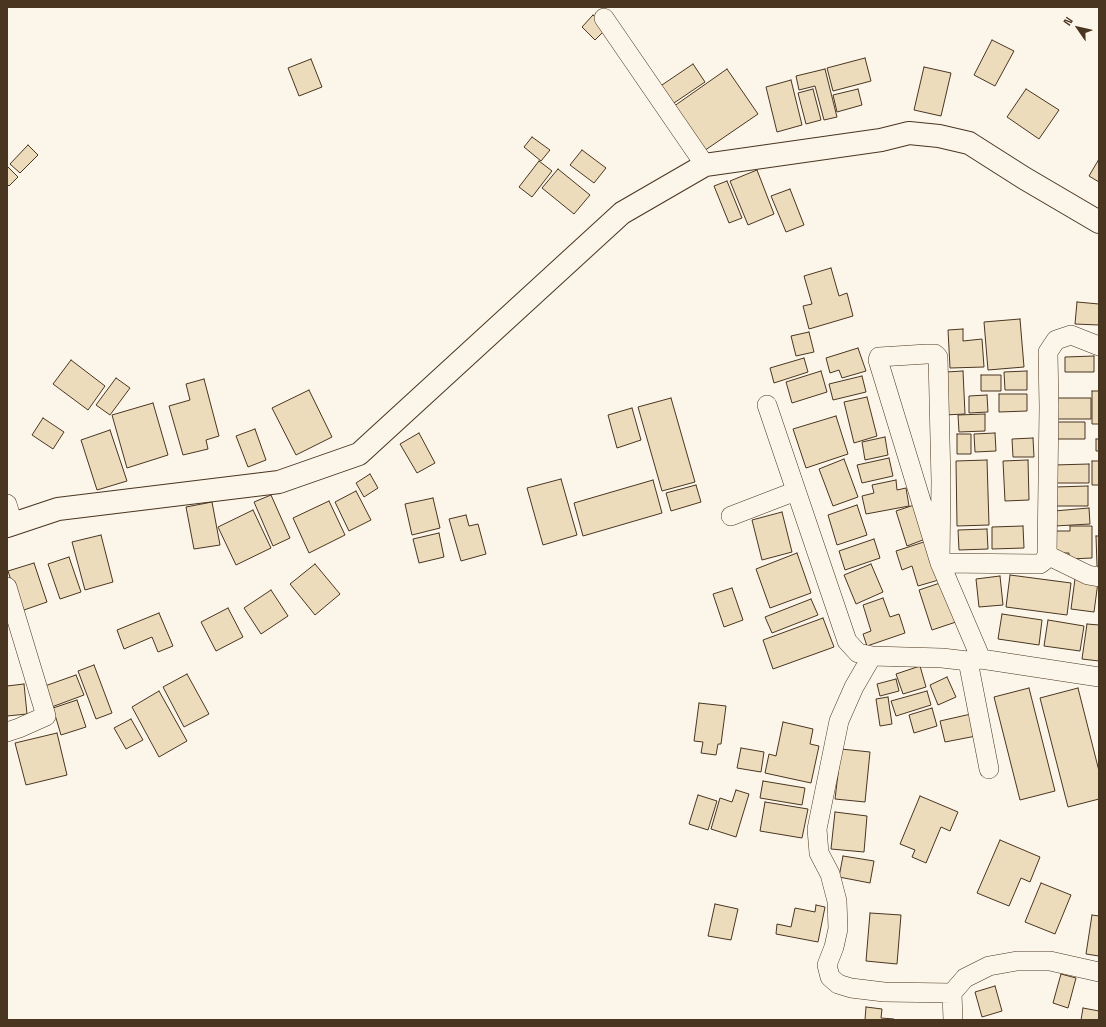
<!DOCTYPE html>
<style>
body{margin:0}
#map{position:relative;width:1106px;height:1027px;overflow:hidden;background:#fbf6e9;font-family:"Space Grotesk",sans-serif}
canvas{display:block}
.frame{position:absolute;inset:0;border:8px solid #4a3520;pointer-events:none}
.north{position:absolute;left:1058px;top:8px;width:40px;height:40px;-webkit-text-stroke:3px #fbf6e9;paint-order:stroke;rotate:304deg;font-size:11px;font-weight:700;line-height:16px;text-align:center;color:#4a3520}
.north::after{content:'';display:block;margin:auto;width:14px;height:18px;background:#4a3520;clip-path:polygon(50% 0,100% 100%,50% 72%,0 100%)}
</style>
<div id="map">
<canvas width="1106" height="1027"></canvas>
<div class="frame"></div>
<div class="north">N</div>
</div>
<script>
const ctx = document.querySelector('canvas').getContext('2d');
ctx.lineJoin = 'round';
function fillPath(path, color) {
  ctx.fillStyle = color;
  ctx.fill(path, 'evenodd');
}
function shape(rows) {
  const path = new Path2D();
  for (const r of rows) {
    path.moveTo(r[0], r[1]);
    for (let i = 2; i < r.length; i += 2) path.lineTo(r[i], r[i + 1]);
  }
  return path;
}
function strokePath(path, color, width, dash) {
  ctx.strokeStyle = color;
  ctx.lineWidth = width;
  ctx.lineCap = dash ? 'butt' : 'round';
  ctx.setLineDash(dash || []);
  ctx.stroke(path);
}
const building = shape([
 [593,15,607,28,595,40,582,27,593,15],
 [992,40,1014,51,995,86,974,75,992,40],
 [865,58,871,81,833,91,827,68,865,58],
 [311,59,322,87,299,96,288,68,311,59],
 [693,64,705,82,671,105,659,87,693,64],
 [924,67,951,73,941,116,914,110,924,67],
 [727,69,758,114,701,153,670,109,727,69],
 [825,69,837,117,824,120,815,86,799,90,796,76,825,69],
 [791,80,802,125,777,132,766,87,791,80],
 [813,89,821,120,806,124,798,93,813,89],
 [858,89,862,105,837,112,833,95,858,89],
 [1026,89,1059,110,1039,139,1007,117,1026,89],
 [532,137,550,150,541,161,524,147,532,137],
 [28,145,38,155,20,173,10,164,28,145],
 [582,150,606,168,594,183,570,165,582,150],
 [1099,159,1099,182,1089,176,1099,159],
 [539,161,552,171,532,197,519,187,539,161],
 [7,166,18,177,9,186,7,184,7,166],
 [558,169,590,195,574,214,542,188,558,169],
 [757,170,774,214,748,225,730,181,757,170],
 [727,181,742,218,729,223,714,186,727,181],
 [790,189,804,225,786,232,771,196,790,189],
 [831,268,839,296,847,293,853,316,809,329,803,306,812,304,804,276,831,268],
 [1077,302,1099,304,1099,325,1075,324,1077,302],
 [1020,319,1024,367,988,370,984,322,1020,319],
 [963,329,963,341,982,339,984,367,950,368,948,330,963,329],
 [809,332,814,352,796,356,791,336,809,332],
 [858,348,866,371,842,378,839,370,830,373,826,358,858,348],
 [1094,356,1094,372,1065,372,1065,357,1094,356],
 [804,358,808,372,774,383,770,368,804,358],
 [71,360,105,386,88,410,53,384,71,360],
 [821,371,827,392,792,403,786,382,821,371],
 [963,371,965,414,944,415,946,372,963,371],
 [1027,371,1027,390,1005,390,1004,372,1027,371],
 [981,375,1001,375,1001,391,981,391,981,375],
 [862,376,866,392,833,400,829,384,862,376],
 [116,378,130,388,110,415,96,405,116,378],
 [204,379,219,436,206,440,208,449,183,455,169,406,190,400,186,384,204,379],
 [309,390,332,437,296,455,272,408,309,390],
 [1092,391,1099,391,1099,424,1092,424,1092,391],
 [999,394,1027,394,1027,411,999,412,999,394],
 [987,395,988,412,969,413,969,396,987,395],
 [867,397,877,436,854,443,844,402,867,397],
 [671,398,695,482,662,491,638,407,671,398],
 [1051,398,1091,398,1091,419,1051,419,1051,398],
 [153,403,168,455,127,468,112,415,153,403],
 [632,408,641,440,617,448,608,415,632,408],
 [985,414,985,431,959,432,958,415,985,414],
 [836,416,848,454,806,468,793,429,836,416],
 [43,418,64,432,53,449,32,435,43,418],
 [1056,422,1085,422,1085,439,1057,439,1056,422],
 [255,429,266,460,248,467,236,436,255,429],
 [110,430,127,481,97,490,81,440,110,430],
 [419,433,435,463,417,473,400,444,419,433],
 [995,433,996,451,975,452,974,434,995,433],
 [957,434,971,434,971,454,957,454,957,434],
 [885,437,888,455,865,460,862,442,885,437],
 [1033,438,1034,457,1013,457,1012,439,1033,438],
 [1096,439,1099,439,1099,451,1096,451,1096,439],
 [889,458,893,476,862,483,857,465,889,458],
 [844,459,858,497,833,506,819,469,844,459],
 [987,460,989,525,957,526,956,461,987,460],
 [1028,460,1029,500,1005,501,1003,461,1028,460],
 [1092,461,1099,461,1099,485,1092,485,1092,461],
 [1089,464,1089,483,1054,483,1054,465,1089,464],
 [370,474,378,488,364,497,356,483,370,474],
 [561,479,577,535,543,545,527,488,561,479],
 [653,480,662,513,583,536,574,503,653,480],
 [896,480,897,490,906,488,909,506,866,514,862,496,874,493,872,485,896,480],
 [696,485,701,502,671,511,666,493,696,485],
 [1088,486,1088,506,1055,506,1055,487,1088,486],
 [356,491,371,520,349,531,335,502,356,491],
 [271,495,290,538,273,546,254,502,271,495],
 [433,498,440,528,412,535,405,504,433,498],
 [329,501,345,535,309,553,293,518,329,501],
 [212,502,220,545,194,549,186,507,212,502],
 [917,504,928,538,907,546,896,511,917,504],
 [857,505,867,535,837,545,828,515,857,505],
 [1089,508,1090,524,1055,526,1054,511,1089,508],
 [253,510,271,548,236,565,218,527,253,510],
 [782,512,792,552,762,560,752,520,782,512],
 [466,515,469,526,478,524,486,554,461,561,449,519,466,515],
 [1023,526,1024,548,992,549,992,527,1023,526],
 [1070,526,1092,526,1092,558,1069,559,1069,553,1054,553,1054,531,1070,531,1070,526],
 [987,529,988,549,959,550,958,530,987,529],
 [439,533,444,557,419,563,413,539,439,533],
 [101,535,113,582,85,590,72,542,101,535],
 [1096,536,1099,536,1099,566,1097,566,1096,536],
 [874,539,880,558,845,570,839,551,874,539],
 [930,540,942,579,918,586,912,566,902,570,896,551,930,540],
 [797,553,811,593,770,608,756,569,797,553],
 [69,557,81,592,60,599,48,564,69,557],
 [34,563,47,602,21,611,8,571,34,563],
 [315,564,340,594,315,615,290,584,315,564],
 [871,564,883,592,856,604,844,575,871,564],
 [1010,575,1071,583,1067,615,1006,607,1010,575],
 [1000,576,1003,605,979,607,976,579,1000,576],
 [1075,579,1098,582,1094,612,1071,609,1075,579],
 [943,582,956,622,932,630,919,590,943,582],
 [732,588,743,620,724,627,713,594,732,588],
 [271,590,288,616,261,634,244,608,271,590],
 [883,598,890,617,899,614,905,633,867,646,863,634,871,631,863,605,883,598],
 [811,599,818,615,772,633,765,617,811,599],
 [228,608,243,637,216,651,201,622,228,608],
 [159,613,173,646,158,652,152,637,124,649,117,630,159,613],
 [1002,614,1042,620,1039,645,998,639,1002,614],
 [823,618,834,647,773,669,763,640,823,618],
 [1048,620,1084,626,1080,651,1044,646,1048,620],
 [1087,624,1099,625,1099,661,1082,659,1087,624],
 [94,665,112,713,96,719,78,671,94,665],
 [920,666,926,687,903,694,896,674,920,666],
 [187,674,209,714,184,727,163,687,187,674],
 [76,675,84,695,49,708,42,687,76,675],
 [947,677,956,697,938,705,930,685,947,677],
 [896,679,899,691,880,696,877,684,896,679],
 [24,684,27,714,7,716,7,686,24,684],
 [1029,688,1055,791,1020,800,994,697,1029,688],
 [1078,688,1099,771,1099,799,1068,807,1040,698,1078,688],
 [159,691,187,741,159,757,132,707,159,691],
 [927,691,931,705,896,716,891,701,927,691],
 [888,697,892,724,880,726,876,699,888,697],
 [77,700,86,727,61,735,53,708,77,700],
 [699,703,726,706,721,744,718,744,716,755,701,753,703,742,694,741,699,703],
 [932,708,937,726,914,733,909,715,932,708],
 [971,714,976,736,945,742,940,721,971,714],
 [131,719,143,740,126,749,114,728,131,719],
 [783,722,813,729,810,744,819,746,811,783,765,773,769,754,776,756,783,722],
 [57,733,67,775,26,785,15,743,57,733],
 [741,748,764,752,761,772,737,768,741,748],
 [841,749,870,752,865,802,835,799,841,749],
 [763,781,805,788,802,805,760,798,763,781],
 [736,790,749,794,736,837,711,829,720,798,732,802,736,790],
 [698,795,717,801,708,830,689,824,698,795],
 [920,796,958,812,950,831,941,827,926,863,912,857,915,850,900,844,920,796],
 [765,802,808,809,802,838,760,831,765,802],
 [835,812,867,816,864,852,831,849,835,812],
 [1000,840,1040,857,1030,882,1021,878,1009,906,977,893,1000,840],
 [843,856,874,861,870,883,839,877,843,856],
 [1041,883,1071,895,1055,934,1025,922,1041,883],
 [715,904,738,909,731,940,708,936,715,904],
 [816,905,825,907,818,942,776,934,777,924,791,927,795,908,815,912,816,905],
 [870,913,901,915,897,964,866,961,870,913],
 [1092,915,1099,916,1099,956,1086,954,1092,915],
 [1061,974,1076,978,1068,1008,1053,1003,1061,974],
 [995,986,1002,1011,982,1017,975,992,995,986],
 [866,1007,882,1009,881,1018,894,1019,894,1020,865,1020,866,1007],
 [1083,1008,1099,1011,1099,1020,1081,1020,1083,1008]
]);
const minor = shape([
 [604,18,705,165],
 [767,405,847,641,858,653,872,656,942,658,968,661,981,659,1099,677],
 [7,504,13,524],
 [731,516,796,491],
 [1047,555,1088,575,1099,577],
 [940,563,941,481,938,357,935,354,927,354,879,357,878,360,940,563,981,659],
 [940,563,1040,564,1044,561,1047,555,1049,407,1048,352,1056,340,1071,335,1099,346],
 [7,587,46,716,19,728,7,732],
 [872,656,854,687,839,721,817,829,819,853,830,874,837,901,838,929,834,947,827,965,830,977,838,984,851,988,884,992,952,993],
 [968,661,989,769],
 [953,1020,952,993,965,978,989,966,1017,961,1050,961,1099,972]
]);
const tertiary = shape([
 [7,526,58,509,279,482,359,454,622,213,705,165,881,140,909,133,939,136,969,143,1024,178,1099,222]
]);
fillPath(building, '#ecdcbc');
strokePath(building, '#4a3520', 1);
strokePath(minor, '#4a3520', 20);
strokePath(tertiary, '#4a3520', 24);
strokePath(minor, '#fbf6e9', 19);
strokePath(tertiary, '#fbf6e9', 22);
</script>
